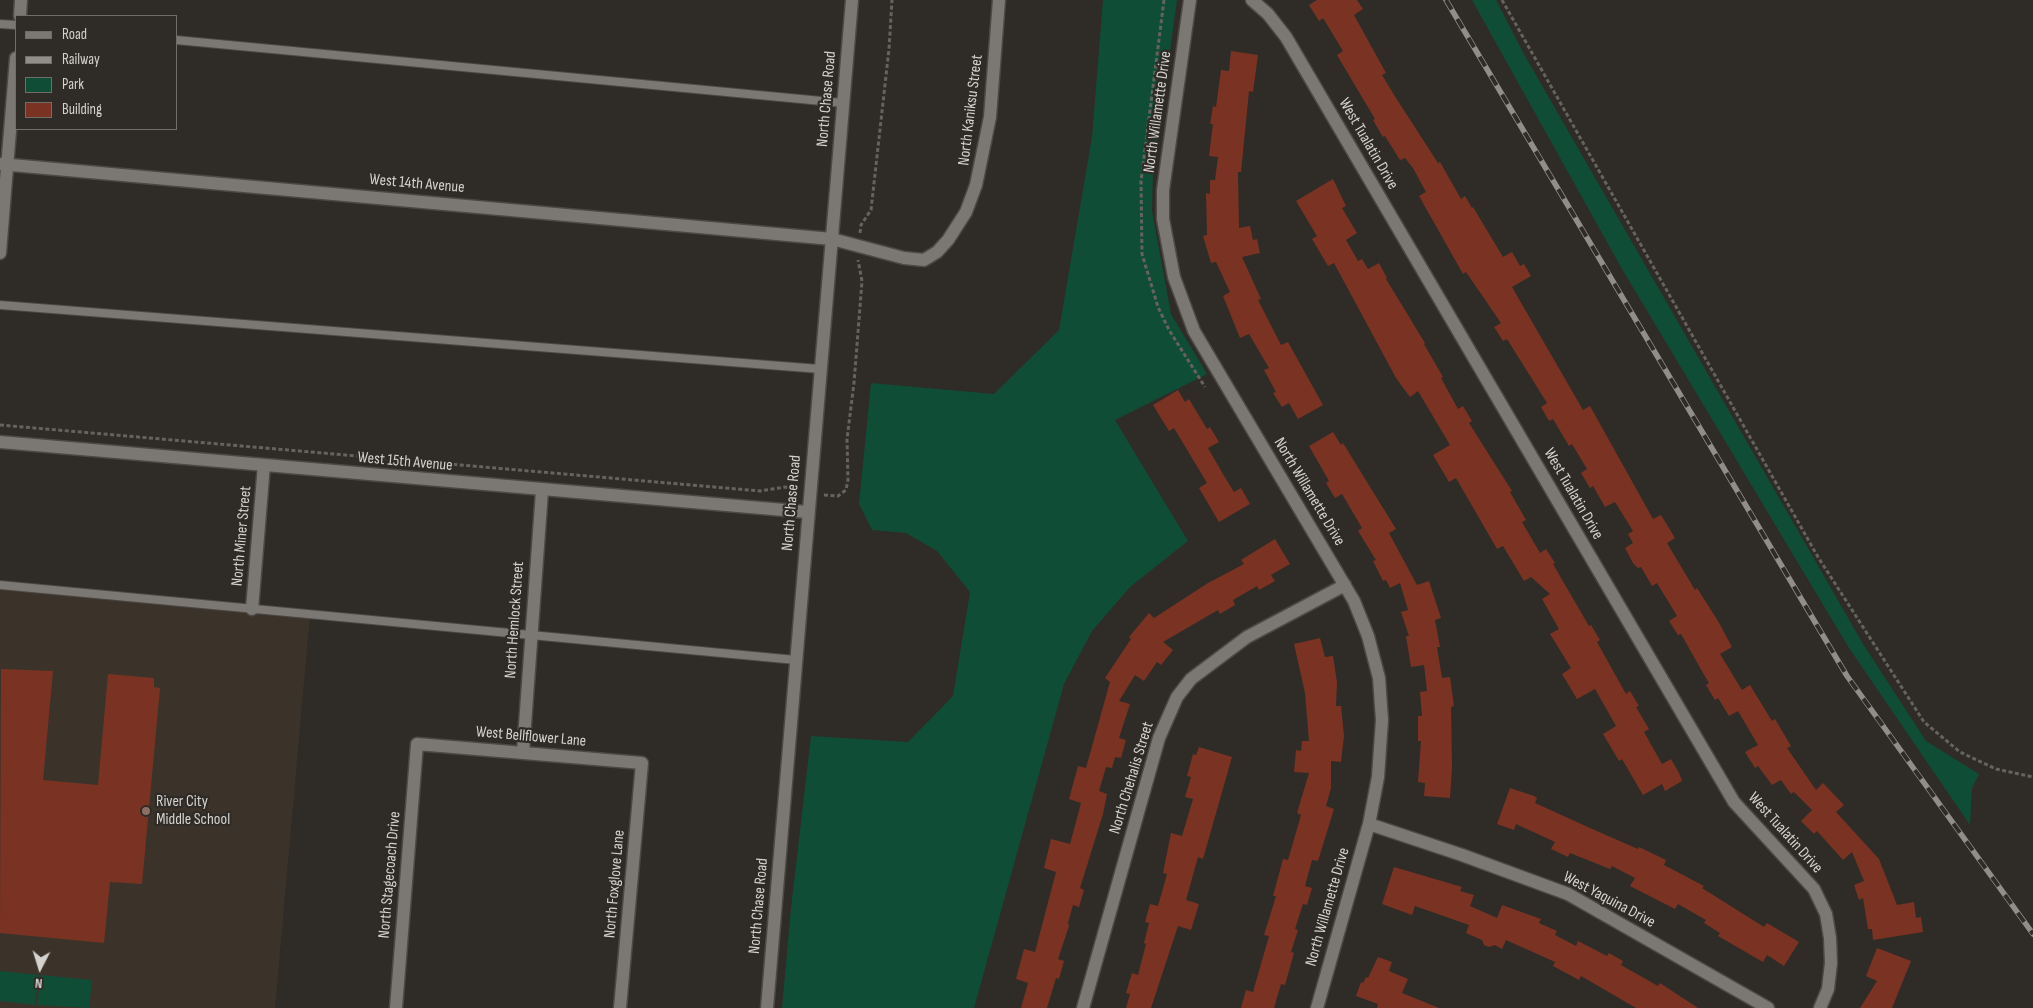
<!DOCTYPE html>
<style>
body{margin:0}
#map{position:relative;width:2033px;height:1008px;overflow:hidden;background:#2f2b27;font-family:"Sofia Sans Condensed",sans-serif}
canvas{display:block}
.legend{position:absolute;left:15px;top:15px;width:162px;height:115px;box-sizing:border-box;background:#2f2b27;border:1px solid #716e6a;margin:0;padding:6px 9px;list-style:none;font-size:15px;color:#d4d2cf}
.legend li{display:flex;align-items:center;gap:10px;height:25px}
.legend b{width:25px;border:1px solid #716e6a}
.north{position:absolute;left:15px;top:943px;width:50px;height:50px;-webkit-text-stroke:4px #2f2b27;paint-order:stroke;rotate:185deg;font-size:14px;font-weight:700;line-height:20px;text-align:center;color:#d4d2cf}
.north::after{content:'';display:block;margin:auto;width:18px;height:22px;background:#d4d2cf;clip-path:polygon(50% 0,100% 100%,50% 72%,0 100%)}
</style>
<div id="map">
<canvas width="2033" height="1008"></canvas>
<ul class="legend">
<li><b style="height:6px;background:#7b7772"></b>Road</li>
<li><b style="height:6px;background:#908d8a"></b>Railway</li>
<li><b style="height:14px;background:#104d37"></b>Park</li>
<li><b style="height:14px;background:#7a3323"></b>Building</li>
</ul>
<div class="north">N</div>
</div>
<script>
const ctx = document.querySelector('canvas').getContext('2d');
ctx.lineJoin = 'round';
function fillPath(path, color) {
  ctx.fillStyle = color;
  ctx.fill(path, 'evenodd');
}
function shape(rows) {
  const path = new Path2D();
  for (const r of rows) {
    path.moveTo(r[0], r[1]);
    for (let i = 2; i < r.length; i += 2) path.lineTo(r[i], r[i + 1]);
  }
  return path;
}
function strokePath(path, color, width, dash) {
  ctx.strokeStyle = color;
  ctx.lineWidth = width;
  ctx.lineCap = dash ? 'butt' : 'round';
  ctx.setLineDash(dash || []);
  ctx.stroke(path);
}
function drawText(font, color, halo, rows, align = 'center') {
  ctx.font = font + ' "Sofia Sans Condensed",sans-serif';
  ctx.lineWidth = 4.5;
  ctx.setLineDash([]);
  ctx.textBaseline = 'middle';
  ctx.strokeStyle = halo;
  ctx.fillStyle = color;
  for (const [text, x, y, turn = 0] of rows) {
    ctx.save();
    ctx.translate(x, y);
    ctx.rotate((+turn || 0) * Math.PI / 180);
    ctx.textAlign = isNaN(turn) ? turn : align;
    if (halo) ctx.strokeText(text, 0, 0);
    ctx.fillText(text, 0, 0);
    ctx.restore();
  }
}
const built = shape([
 [0,585,310,614,275,1008,0,1008]
]);
const green = shape([
 [1103,0,1177,0,1153,172,1152,211,1171,314,1207,374,1115,420,1188,541,1130,587,1092,631,1064,684,974,1008,782,1008,791,908,811,736,908,742,953,696,970,592,937,551,906,533,872,530,859,504,871,383,994,394,1059,330,1092,137],
 [1472,0,1496,0,1525,56,1863,644,1926,741,1979,774,1972,788,1970,825,1849,648,1622,269],
 [0,971,39,975,35,1005,0,1001],
 [41,975,92,980,89,1008,37,1005]
]);
const building = shape([
 [1317,0,1357,0,1363,9,1354,15,1386,73,1382,75,1396,98,1438,163,1440,162,1461,199,1465,196,1472,208,1473,207,1503,257,1512,252,1520,266,1524,264,1531,276,1512,287,1583,410,1590,406,1653,519,1661,515,1675,538,1667,543,1695,590,1697,588,1718,621,1732,647,1720,654,1742,690,1750,685,1772,721,1775,719,1791,746,1787,748,1816,790,1823,783,1844,805,1836,812,1879,859,1897,905,1914,902,1916,918,1921,917,1923,932,1873,940,1872,929,1868,929,1863,898,1859,900,1854,885,1864,881,1852,852,1843,860,1817,831,1814,834,1801,821,1812,810,1794,792,1791,794,1781,780,1772,785,1758,766,1755,768,1745,752,1758,745,1738,711,1729,716,1718,698,1715,700,1706,685,1709,683,1703,673,1681,634,1678,635,1669,621,1677,616,1657,583,1652,586,1641,567,1638,568,1633,563,1625,548,1633,543,1628,534,1633,531,1615,502,1605,507,1593,486,1590,488,1581,473,1587,469,1572,444,1569,446,1553,419,1549,421,1541,407,1547,403,1507,339,1503,341,1494,327,1501,323,1466,272,1463,274,1419,196,1426,192,1413,168,1405,158,1400,160,1385,136,1383,137,1373,120,1375,119,1337,55,1343,51,1323,18,1319,21,1309,5],
 [1231,51,1258,55,1253,92,1249,91,1241,172,1238,172,1239,228,1250,226,1253,240,1257,239,1260,253,1242,257,1261,299,1258,300,1281,345,1288,342,1323,405,1298,419,1289,403,1282,407,1273,393,1276,392,1264,370,1269,368,1249,334,1240,338,1223,296,1230,292,1216,262,1211,263,1203,236,1207,235,1206,193,1210,194,1210,180,1215,180,1218,157,1209,156,1213,124,1210,124,1213,106,1216,107,1221,70,1229,71],
 [1333,179,1346,206,1342,208,1357,233,1346,240,1358,261,1362,259,1368,269,1379,263,1387,278,1386,279,1425,343,1424,344,1443,377,1441,378,1458,409,1463,406,1472,421,1469,423,1512,491,1510,492,1526,520,1522,522,1540,553,1546,549,1555,563,1553,564,1589,626,1591,625,1600,640,1597,642,1626,694,1630,691,1639,706,1636,707,1649,729,1644,732,1662,764,1671,759,1679,773,1682,781,1665,791,1662,784,1643,795,1622,759,1619,761,1603,734,1616,726,1595,689,1577,699,1562,674,1571,668,1550,634,1559,629,1542,599,1550,594,1531,577,1524,581,1503,546,1497,549,1456,478,1449,482,1433,455,1450,445,1418,391,1410,397,1396,378,1334,263,1328,266,1312,239,1317,236,1296,201],
 [1178,390,1185,402,1189,399,1207,429,1210,427,1219,442,1208,448,1223,474,1234,492,1241,488,1250,504,1219,522,1199,488,1207,483,1174,428,1169,431,1153,405],
 [1333,432,1341,445,1343,443,1396,529,1389,533,1417,585,1429,581,1441,618,1435,620,1440,647,1437,647,1442,678,1450,677,1454,706,1451,707,1452,767,1450,798,1424,796,1425,783,1418,782,1421,741,1418,741,1418,716,1422,716,1420,692,1427,691,1424,665,1411,667,1406,636,1409,636,1401,612,1408,610,1400,583,1390,588,1386,580,1383,581,1373,561,1376,560,1358,531,1362,528,1342,494,1335,498,1326,483,1329,481,1309,446],
 [1275,539,1290,564,1271,575,1275,581,1259,590,1257,586,1233,600,1235,605,1220,614,1218,610,1163,642,1173,650,1161,665,1157,662,1144,681,1135,675,1119,701,1130,704,1119,738,1126,740,1121,758,1115,757,1112,768,1106,767,1099,791,1107,794,1103,814,1080,888,1084,890,1079,907,1073,905,1068,923,1069,926,1058,959,1064,961,1059,979,1056,978,1047,1008,1021,1008,1028,983,1016,979,1024,949,1035,952,1056,872,1044,868,1051,839,1070,844,1081,803,1069,799,1078,766,1086,768,1110,682,1105,678,1131,639,1129,637,1149,613,1154,618,1208,583,1244,564,1241,560],
 [1320,638,1325,657,1333,656,1337,682,1336,706,1341,706,1344,736,1341,762,1331,761,1331,788,1326,806,1334,809,1318,861,1312,860,1305,886,1312,888,1307,905,1303,904,1295,929,1298,930,1291,952,1294,953,1285,985,1281,984,1274,1008,1241,1008,1246,990,1253,992,1269,936,1264,935,1276,896,1273,896,1283,859,1288,860,1301,815,1297,813,1309,773,1294,772,1296,750,1301,751,1302,741,1309,741,1305,693,1294,644],
 [1,669,53,671,43,780,98,785,108,674,154,678,154,687,160,688,142,884,110,882,104,943,0,933],
 [1199,747,1232,757,1203,859,1198,857,1186,900,1199,904,1191,930,1178,926,1151,1008,1126,1008,1130,994,1126,993,1132,973,1138,975,1146,944,1144,943,1149,923,1145,922,1150,904,1158,906,1167,874,1163,873,1171,833,1182,836,1193,799,1185,797,1191,777,1187,776,1193,754,1196,755],
 [1510,788,1534,796,1537,798,1535,803,1590,828,1638,849,1639,847,1666,860,1664,865,1704,886,1702,888,1764,927,1767,923,1799,942,1784,966,1767,955,1763,962,1718,936,1720,933,1704,923,1706,920,1678,904,1675,909,1630,886,1635,878,1612,866,1610,869,1570,853,1568,857,1551,849,1555,842,1516,824,1514,830,1497,824],
 [1394,867,1462,887,1460,891,1474,895,1470,906,1497,918,1502,905,1541,919,1539,923,1557,931,1555,935,1576,946,1578,941,1607,956,1609,953,1623,961,1621,965,1658,986,1660,983,1698,1008,1636,1008,1581,976,1579,980,1553,966,1555,962,1506,940,1502,949,1495,945,1489,947,1484,945,1482,940,1466,933,1469,925,1415,906,1412,915,1382,904],
 [1877,948,1911,961,1892,1008,1860,1008,1877,981,1866,976],
 [1378,957,1392,962,1389,971,1408,979,1402,993,1439,1008,1377,1008,1378,1004,1356,996,1361,982,1363,983,1366,977,1368,978]
]);
const path = shape([
 [1164,0,1141,181,1142,254,1158,307,1169,330,1205,387],
 [1502,0,1818,557,1924,722,1960,752,1996,769,2033,777],
 [860,233,861,225,871,210,889,49,892,0],
 [0,425,760,491,785,487,798,490],
 [824,495,838,496,846,490,848,480,847,439,854,383,862,281,858,260]
]);
const service = shape([
 [0,24,16,25],
 [176,40,843,103],
 [0,305,820,369],
 [0,585,796,660]
]);
const minor = shape([
 [1190,0,1163,190,1163,219,1174,277,1194,331,1354,601,1368,636,1379,678,1382,720,1378,777,1369,824,1317,1008],
 [1252,0,1268,14,1286,37,1734,802,1814,889,1826,914,1830,938,1831,963,1828,989,1820,1008],
 [20,16,21,0],
 [0,164,832,239,904,258,924,260,937,252,948,240,966,212,976,185,990,117,999,0],
 [0,253,16,58],
 [252,609,264,465],
 [523,752,542,491],
 [1369,824,1462,855,1568,894,1768,1008],
 [396,1008,417,744,642,763,620,1008],
 [1083,1008,1159,738,1177,697,1191,679,1247,637,1345,585]
]);
const tertiary = shape([
 [0,442,807,512],
 [767,1008,852,0]
]);
const rail = shape([
 [1446,0,1847,676,2033,934]
]);
const markers = [
 [146,811,5,"#8d6e63"]
];
const streetNames = [
 ["North Chase Road",827,99,-85],
 ["North Kaniksu Street",971,110,-83],
 ["North Willamette Drive",1158,112,-82],
 ["West Tualatin Drive",1368,144,60],
 ["West 14th Avenue",417,184,5],
 ["West 15th Avenue",405,462,5],
 ["North Willamette Drive",1309,492,59],
 ["West Tualatin Drive",1573,494,60],
 ["North Chase Road",792,503,-85],
 ["North Miner Street",242,536,-85],
 ["North Hemlock Street",515,620,-86],
 ["West Bellflower Lane",531,737,5],
 ["North Chehalis Street",1132,778,-73],
 ["West Tualatin Drive",1785,833,48],
 ["North Stagecoach Drive",390,875,-85],
 ["North Foxglove Lane",615,884,-85],
 ["West Yaquina Drive",1609,900,28],
 ["North Chase Road",759,906,-85],
 ["North Willamette Drive",1328,907,-74]
];
const poiNames = [
 ["River City",156,802],
 ["Middle School",156,820]
];
fillPath(built, '#3b332a');
fillPath(green, '#104d37');
fillPath(building, '#7a3323');
strokePath(service, '#4c4845', 10);
strokePath(minor, '#4c4845', 15);
strokePath(tertiary, '#4c4845', 15);
strokePath(path, '#66635f', 3, [4, 2.5]);
strokePath(service, '#7b7772', 8);
strokePath(minor, '#7b7772', 12);
strokePath(tertiary, '#7b7772', 12);
strokePath(rail, '#908d8a', 5.5);
strokePath(rail, '#2f2b27', 4, [11]);
for (const [x, y, r, color] of markers) {
  const dot = new Path2D();
  dot.arc(x, y, r, 0, 2 * Math.PI);
  ctx.fillStyle = color;
  ctx.fill(dot);
  strokePath(dot, '#2f2b27', 2);
}
drawText('16px', '#d4d2cf', '#2f2b27', streetNames);
drawText('16px', '#d4d2cf', '#2f2b27', poiNames, 'left');
</script>
